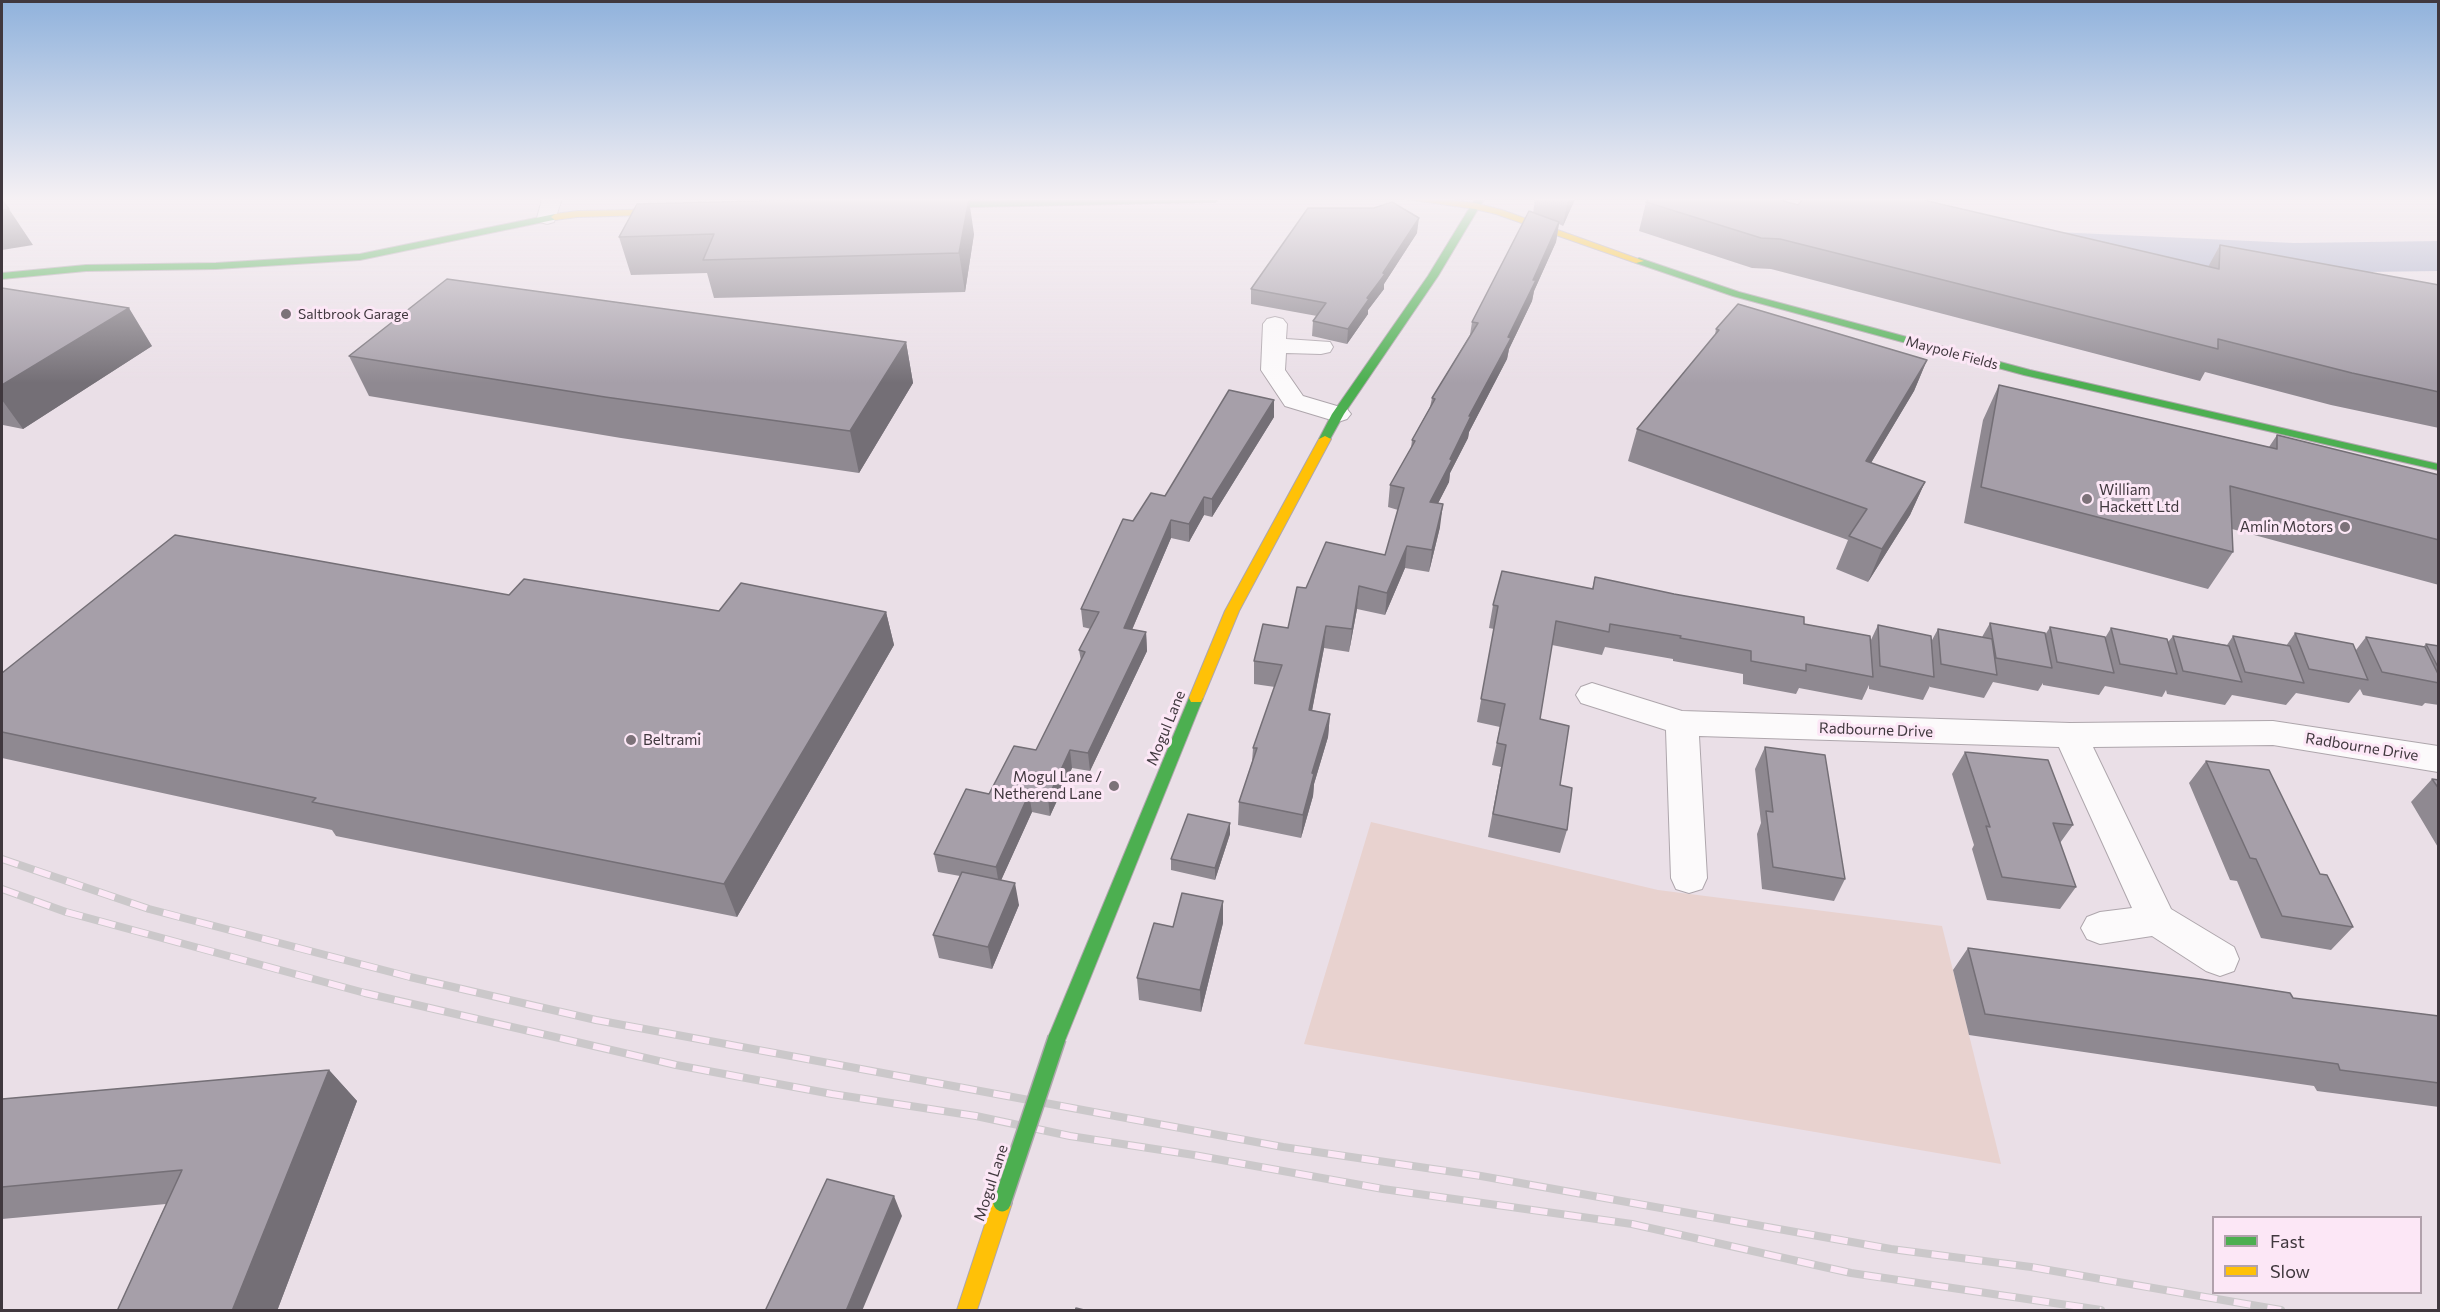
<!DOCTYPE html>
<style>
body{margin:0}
#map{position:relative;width:2440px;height:1312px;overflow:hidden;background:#eadfe7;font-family:Commissioner,sans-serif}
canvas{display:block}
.frame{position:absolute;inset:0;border:3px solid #40383e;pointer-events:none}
.legend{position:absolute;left:2212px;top:1216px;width:210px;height:78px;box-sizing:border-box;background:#fce7f6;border:2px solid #b1a1ac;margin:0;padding:8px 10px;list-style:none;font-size:18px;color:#40383e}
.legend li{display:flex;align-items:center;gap:12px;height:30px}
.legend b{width:30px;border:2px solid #b1a1ac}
</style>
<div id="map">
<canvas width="2440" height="1312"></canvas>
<div class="frame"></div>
<ul class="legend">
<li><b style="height:8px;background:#4caf50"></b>Fast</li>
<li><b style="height:8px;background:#ffc107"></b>Slow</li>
</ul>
</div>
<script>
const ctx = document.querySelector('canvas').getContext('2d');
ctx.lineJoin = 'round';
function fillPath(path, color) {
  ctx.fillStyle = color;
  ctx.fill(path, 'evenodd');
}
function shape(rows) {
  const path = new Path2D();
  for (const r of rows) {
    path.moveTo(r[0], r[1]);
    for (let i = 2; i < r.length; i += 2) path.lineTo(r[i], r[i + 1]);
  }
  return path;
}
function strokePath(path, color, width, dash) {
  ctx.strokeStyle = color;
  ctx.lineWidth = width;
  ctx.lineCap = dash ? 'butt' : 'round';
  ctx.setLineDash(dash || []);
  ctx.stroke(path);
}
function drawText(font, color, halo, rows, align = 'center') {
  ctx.font = font + ' Commissioner,sans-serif';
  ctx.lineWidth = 6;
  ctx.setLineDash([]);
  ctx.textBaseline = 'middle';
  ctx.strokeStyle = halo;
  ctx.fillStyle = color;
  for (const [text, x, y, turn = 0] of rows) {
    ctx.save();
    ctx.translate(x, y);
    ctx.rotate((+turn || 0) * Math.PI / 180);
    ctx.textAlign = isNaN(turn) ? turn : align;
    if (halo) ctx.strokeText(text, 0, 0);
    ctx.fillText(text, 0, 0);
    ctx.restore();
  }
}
const green = shape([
 [1371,822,1658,890,1942,926,2001,1164,1304,1044]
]);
const river = shape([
 [2036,227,2056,232,2294,243,2438,241,2438,271,2294,273,2056,262,2019,252,2011,242,2019,232,2036,227]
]);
const street = shape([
 [542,199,562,199,554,222,547,224,540,222,537,218,542,199],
 [1275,317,1283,319,1287,324,1286,339,1330,342,1333,347,1330,352,1321,354,1286,353,1285,370,1303,396,1347,409,1351,414,1347,419,1338,422,1285,406,1261,370,1263,324,1267,319,1275,317],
 [1592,683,1682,711,2070,723,2273,721,2438,746,2438,772,2273,745,2093,747,2171,909,2234,947,2239,959,2234,971,2220,976,2206,971,2152,936,2100,944,2087,939,2081,928,2087,917,2100,912,2132,908,2059,747,1699,736,1707,878,1702,889,1689,893,1676,889,1671,878,1666,730,1581,703,1576,695,1581,687,1592,683]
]);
const fast = shape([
 [1067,199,1219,199,1215,202,926,208,922,205,926,202,1067,199],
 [1475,199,1484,199,1438,276,1344,414,1329,441,1321,441,1319,439,1332,414,1428,276,1475,199],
 [555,214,559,217,558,219,360,260,216,269,86,271,2,279,2,273,86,265,216,263,360,254,555,214],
 [1639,258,1739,292,2030,370,2438,464,2438,470,2024,375,1733,296,1636,263,1634,261,1639,258],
 [1196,693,1203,698,1066,1038,1063,1044,1057,1046,1051,1044,1048,1038,1189,698,1196,693]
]);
const slow = shape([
 [1406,199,1439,199,1475,203,1502,210,1644,261,1636,263,1496,214,1475,209,1406,199],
 [676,209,679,210,679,214,577,217,555,220,551,217,555,214,577,211,676,209],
 [1325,436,1331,439,1239,611,1203,698,1201,702,1191,702,1189,698,1225,611,1319,439,1325,436],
 [1002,1194,1009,1196,1012,1203,977,1310,957,1310,992,1203,995,1196,1002,1194]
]);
const rail = shape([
 [2,859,149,909,410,977,596,1020,1283,1147,1481,1176,1891,1249,2031,1267,2281,1310],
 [2,889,66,912,365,993,676,1065,832,1094,976,1116,1070,1136,1194,1155,1383,1189,1632,1224,1851,1273,2101,1310]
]);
const fastBridge = shape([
 [1002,1203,1057,1038]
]);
const wall = shape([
 [1535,199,1575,199,1563,226,1559,224,1556,242,1534,291,1532,301,1509,349,1507,359,1469,432,1468,438,1450,473,1449,482,1438,503,1440,527,1429,572,1405,568,1385,615,1357,609,1349,652,1324,648,1312,710,1330,714,1328,737,1314,784,1313,796,1301,838,1238,825,1239,802,1252,762,1253,748,1275,687,1254,684,1254,661,1288,628,1306,588,1385,555,1398,510,1388,507,1390,485,1411,448,1412,440,1430,407,1432,398,1470,335,1472,322,1533,213],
 [1646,202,1798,205,2208,267,2220,245,2439,285,2439,428,2331,405,2205,372,2200,381,1771,269,1752,268,1639,231],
 [637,204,974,234,965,292,714,298,707,273,631,275,619,237],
 [1417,233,1384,284,1384,289,1368,310,1368,314,1347,344,1312,336,1313,321,1317,316,1251,304,1251,289],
 [2,288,152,346,23,429,3,425,2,426],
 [1716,329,1927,360,1914,391,1871,463,1925,482,1910,515,1868,582,1836,569,1848,540,1628,461,1637,429,1715,335],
 [906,342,913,383,859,473,621,438,369,396,349,356],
 [1999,385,2269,447,2277,435,2439,475,2439,585,2232,529,2233,552,2208,589,1964,523,1983,420],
 [1274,400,1274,417,1212,517,1204,515,1189,542,1171,538,1132,630,1146,632,1147,651,1090,771,1072,768,1050,816,1032,812,1001,880,1019,905,992,969,939,958,933,935,960,876,938,872,934,854,989,794,1036,750,1081,661,1079,650,1091,629,1083,627,1081,609,1133,521,1165,496],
 [1595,577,1804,624,1870,642,1878,625,1932,640,1938,629,1982,637,1990,623,2045,635,2050,627,2105,638,2111,628,2168,642,2173,636,2227,645,2233,636,2286,646,2295,633,2356,650,2366,637,2423,647,2426,644,2439,646,2439,705,2425,703,2422,706,2363,695,2360,689,2349,703,2296,693,2286,705,2232,695,2225,705,2167,694,2166,690,2162,697,2105,686,2099,695,2043,685,2043,683,2038,691,1993,682,1984,698,1930,687,1930,686,1923,700,1869,689,1869,685,1862,700,1799,688,1796,694,1743,684,1743,674,1673,661,1673,659,1605,647,1602,655,1552,645,1540,719,1560,785,1567,830,1560,853,1488,837,1501,767,1492,765,1500,727,1477,722,1494,629,1489,628,1493,605,1592,589],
 [509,595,719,611,886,612,894,645,737,917,336,836,332,830,2,758,2,673],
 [1765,747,1845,879,1834,901,1762,889,1757,834,1761,823,1755,769],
 [1965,752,2073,825,2060,843,2076,887,2060,909,1987,900,1972,849,1974,845,1952,774],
 [2206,761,2320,874,2353,927,2331,950,2261,938,2237,881,2230,880,2189,783],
 [2432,779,2439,780,2439,849,2411,802],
 [1230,823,1230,834,1215,880,1171,870,1171,859],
 [1223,923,1201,1012,1139,1000,1137,978,1173,927],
 [1968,948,2293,998,2439,1016,2439,1107,2317,1091,2314,1086,1969,1035,1953,970],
 [329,1070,357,1101,277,1311,117,1311,166,1204,2,1219,2,1099]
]);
const shadedWall = shape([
 [969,199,974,234,965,292,959,253],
 [1568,199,1575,199,1563,226],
 [9,209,33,245,2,250,2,210],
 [1419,218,1417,233,1384,284,1384,289,1368,310,1368,314,1347,344,1348,329],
 [1559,222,1556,242,1534,291,1532,301,1509,349,1507,359,1469,432,1468,438,1450,473,1449,482,1427,525,1430,502,1469,416,1508,337],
 [129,308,152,346,23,429,2,400,2,385],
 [906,342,913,383,859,473,850,431],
 [1927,360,1914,391,1853,493,1866,461],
 [1274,400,1274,417,1212,517,1212,499],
 [1925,482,1910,515,1868,582,1882,549],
 [1204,497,1204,515,1189,542,1189,524],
 [1443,504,1440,527,1429,572,1432,550],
 [1171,520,1171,538,1125,646,1124,628],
 [1407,546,1405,568,1385,615,1387,593],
 [1359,586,1357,609,1349,652,1352,629],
 [886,612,894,645,737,917,724,884],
 [1326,626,1324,648,1308,732,1309,710],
 [1146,632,1147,651,1090,771,1088,753],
 [1330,714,1328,737,1314,784,1313,796,1301,838,1303,815,1312,773],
 [1070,750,1072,768,1050,816,1048,798],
 [1029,794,1032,812,999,885,996,867],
 [1230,823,1230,834,1215,880,1215,868],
 [1015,883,1019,905,992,969,988,947],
 [1223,901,1223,923,1201,1012,1200,990],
 [329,1070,357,1101,277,1311,232,1311],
 [894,1196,902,1216,862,1311,846,1311]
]);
const building = shape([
 [842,199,969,199,959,253,703,260,714,234,619,237,637,204,842,199],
 [1650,199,1776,199,1798,205,1803,199,1919,199,2219,269,2220,245,2439,285,2439,392,2352,373,2218,339,2218,349,1780,239,1761,238,1646,202,1650,199],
 [2,200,9,209,2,210,2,200],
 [1392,202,1419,218,1383,273,1385,274,1367,298,1369,299,1348,329,1313,321,1326,303,1251,289,1308,208,1374,208,1392,202],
 [1529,211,1559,222,1533,280,1536,280,1508,337,1511,338,1469,416,1471,416,1450,459,1452,460,1430,502,1443,504,1432,550,1407,546,1387,593,1359,586,1352,629,1326,626,1309,710,1330,714,1312,773,1314,774,1303,815,1239,802,1257,748,1253,748,1282,665,1254,661,1263,624,1288,628,1297,587,1306,588,1326,542,1385,555,1404,488,1390,485,1415,441,1412,440,1435,399,1432,398,1478,323,1472,322,1529,211],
 [447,279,906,342,850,431,605,397,349,356,447,279],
 [2,288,129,308,2,385,2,288],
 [1738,304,1927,360,1866,461,1925,482,1882,549,1849,536,1867,509,1637,429,1719,330,1716,329,1738,304],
 [1999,385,2277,449,2277,435,2439,475,2439,540,2230,486,2233,552,1981,487,1999,385],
 [1229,390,1274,400,1212,499,1204,497,1189,524,1171,520,1124,628,1146,632,1088,753,1070,750,1048,798,1029,794,996,867,934,854,966,789,989,794,1014,746,1036,750,1085,652,1079,650,1099,612,1081,609,1123,519,1133,521,1151,493,1165,496,1229,390],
 [175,535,509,595,524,579,719,611,741,583,886,612,724,884,312,802,316,798,2,732,2,673,175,535],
 [1502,571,1593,589,1595,577,1674,594,1804,617,1804,624,1870,636,1873,677,1806,664,1806,671,1751,661,1751,651,1680,638,1681,636,1610,624,1609,632,1556,621,1540,719,1569,726,1560,785,1572,788,1567,830,1493,814,1506,745,1497,743,1505,704,1481,699,1498,606,1493,605,1502,571],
 [1990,623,2045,633,2052,668,1996,658,1990,623],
 [1878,625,1931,636,1934,677,1880,666,1878,625],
 [2050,627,2105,637,2114,673,2057,662,2050,627],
 [2111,628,2167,639,2177,674,2120,664,2111,628],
 [1938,629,1992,639,1997,675,1941,664,1938,629],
 [2295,633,2353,644,2368,680,2309,669,2295,633],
 [2173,636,2229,646,2242,682,2183,671,2173,636],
 [2233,636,2290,646,2304,683,2245,672,2233,636],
 [2366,637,2425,647,2439,676,2439,683,2382,672,2366,637],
 [2426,644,2439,646,2439,669,2426,644],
 [1765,747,1825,755,1845,879,1773,867,1766,811,1773,812,1765,747],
 [1965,752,2048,760,2073,825,2053,823,2076,887,2002,877,1986,826,1990,827,1965,752],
 [2206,761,2269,770,2320,874,2327,875,2353,927,2282,916,2256,859,2250,858,2206,761],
 [2432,779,2439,780,2439,789,2432,779],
 [1188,814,1230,823,1215,868,1171,859,1188,814],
 [962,872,1015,883,988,947,933,935,962,872],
 [1182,893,1223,901,1200,990,1137,978,1154,923,1173,927,1182,893],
 [1968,948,2200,979,2290,993,2293,998,2439,1016,2439,1083,2340,1070,2338,1064,1985,1014,1968,948],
 [329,1070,232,1311,117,1311,182,1170,2,1187,2,1099,329,1070],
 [827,1179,894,1196,846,1311,765,1311,827,1179],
 [1076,1308,1088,1311,1075,1311,1076,1308]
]);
const markers = [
 [286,314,6,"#7c7279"],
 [2087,499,6,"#7c7279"],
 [2345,527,6,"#7c7279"],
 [631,740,6,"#7c7279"],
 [1114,786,6,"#7c7279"]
];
const farPoinames = [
 ["Saltbrook Garage",298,314]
];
const farStreetnames = [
 ["Maypole Fields",1952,353,15]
];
const poiNames = [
 ["William",2099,490],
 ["Hackett Ltd",2099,507],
 ["Amlin Motors",2333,527,"right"],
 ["Beltrami",643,740],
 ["Mogul Lane /",1102,777,"right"],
 ["Netherend Lane",1102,794,"right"]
];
const streetNames = [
 ["Mogul Lane",1166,728,-68],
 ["Radbourne Drive",1876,730,2],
 ["Radbourne Drive",2362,747,9],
 ["Mogul Lane",991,1183,-72]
];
fillPath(green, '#e8d2cf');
fillPath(river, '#acb0ca');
strokePath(street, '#aea6ac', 2);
strokePath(fast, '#aea6ac', 2);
strokePath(slow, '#aea6ac', 2);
fillPath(street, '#fcfafb');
fillPath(fast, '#4caf50');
fillPath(slow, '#ffc107');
strokePath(rail, '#cbc8ca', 8);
strokePath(rail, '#fce7f6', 6, [17]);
strokePath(fastBridge, '#aea6ac', 20, []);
strokePath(fastBridge, '#4caf50', 17);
fillPath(wall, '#8f8991');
fillPath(shadedWall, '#746f76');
fillPath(building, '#a69fa9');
strokePath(building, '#746f76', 1.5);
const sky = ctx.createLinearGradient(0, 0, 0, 383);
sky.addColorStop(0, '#90b2dc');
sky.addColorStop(0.52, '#f6f1f4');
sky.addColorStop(1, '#f6f1f400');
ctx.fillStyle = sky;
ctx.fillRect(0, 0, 2440, 383);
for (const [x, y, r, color] of markers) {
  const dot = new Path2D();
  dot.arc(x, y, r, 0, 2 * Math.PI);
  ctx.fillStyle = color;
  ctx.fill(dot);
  strokePath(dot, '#fce7f6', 2);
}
drawText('14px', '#40383e', '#fce7f6', farPoinames, 'left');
drawText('14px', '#40383e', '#fce7f6', farStreetnames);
drawText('15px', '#40383e', '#fce7f6', poiNames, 'left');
drawText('15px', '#40383e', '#fce7f6', streetNames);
</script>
